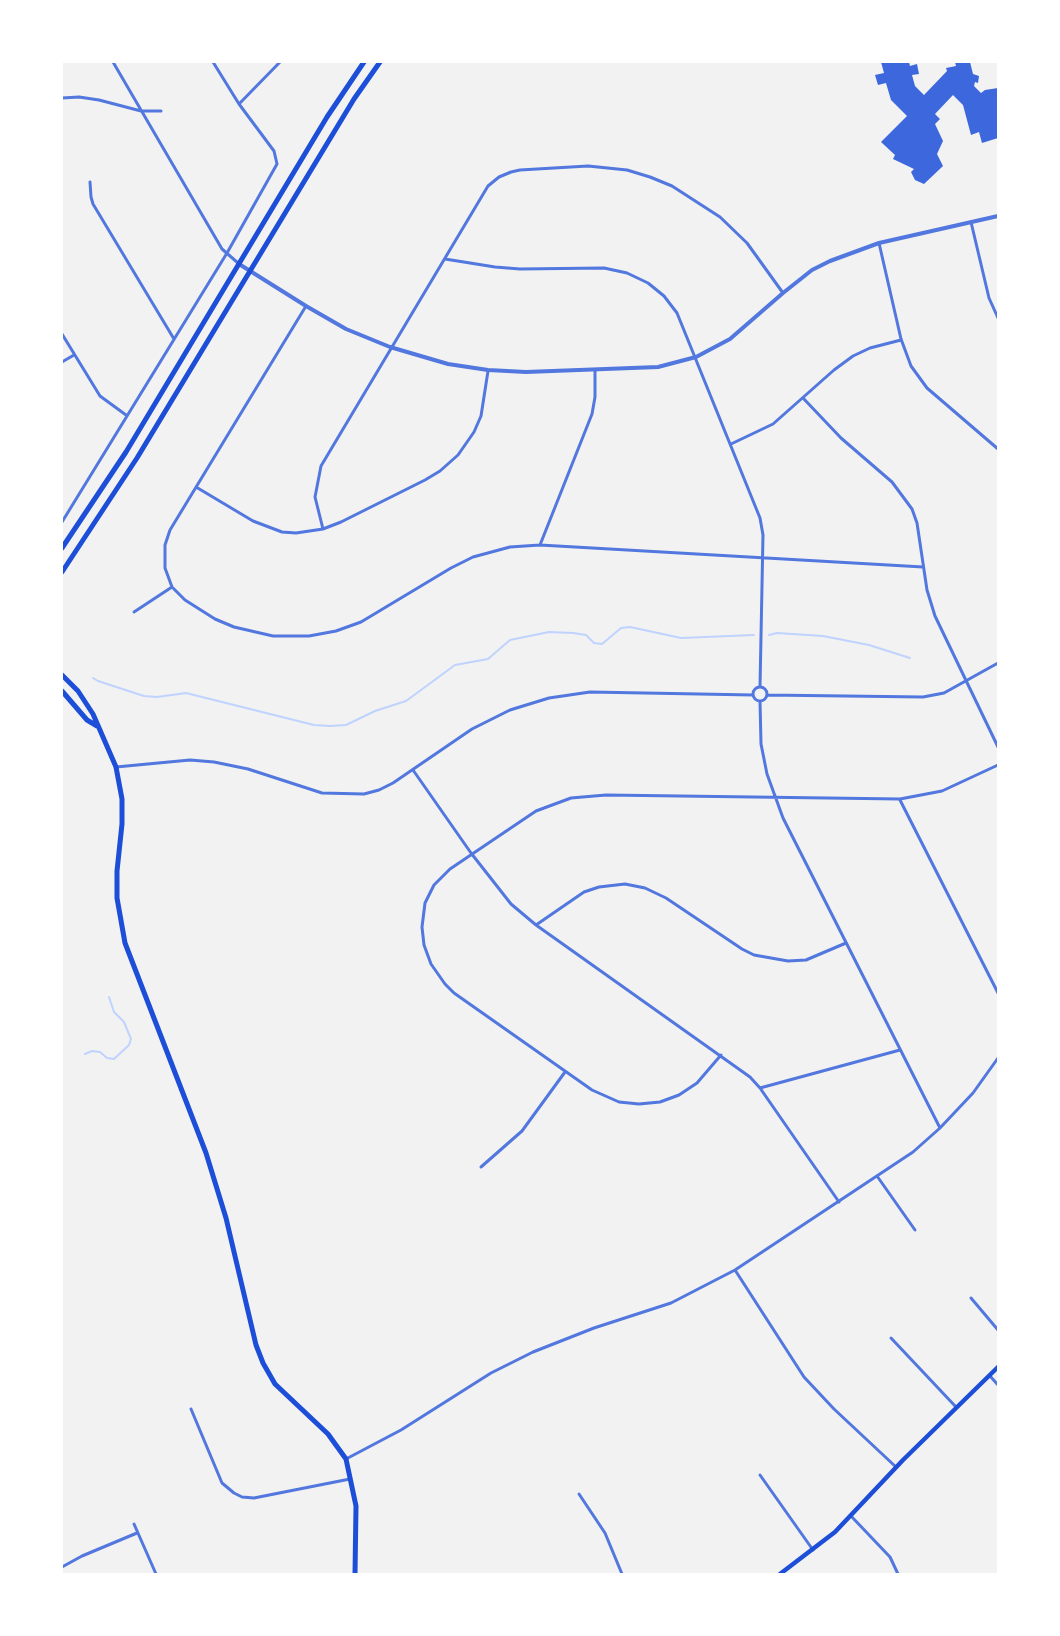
<!DOCTYPE html>
<style>
body{margin:0}
#map{position:relative;width:1060px;height:1636px;overflow:hidden;background:#f2f2f2;font-family:"PT Sans",sans-serif}
canvas{display:block}
.frame{position:absolute;inset:0;border:63px solid #fff;pointer-events:none}
</style>
<div id="map">
<canvas width="1060" height="1636"></canvas>
<div class="frame"></div>
</div>
<script>
const ctx = document.querySelector('canvas').getContext('2d');
ctx.lineJoin = 'round';
function shape(rows) {
  const path = new Path2D();
  for (const r of rows) {
    if (r.length === 3) {
      path.moveTo(r[0] + r[2], r[1]);
      path.arc(r[0], r[1], r[2], 0, 2 * Math.PI);
      continue;
    }
    path.moveTo(r[0], r[1]);
    for (let i = 2; i < r.length; i += 2) path.lineTo(r[i], r[i + 1]);
  }
  return path;
}
function strokePath(path, color, width, dash) {
  ctx.strokeStyle = color;
  ctx.lineWidth = width;
  ctx.lineCap = dash ? 'butt' : 'round';
  ctx.setLineDash(dash || []);
  ctx.stroke(path);
}
function fillPath(path, color) {
  ctx.fillStyle = color;
  ctx.fill(path, 'evenodd');
}
const stream = shape([
 [769,635,777,633,823,636,869,645,910,658],
 [93,678,98,681,144,696,157,697,186,693,314,725,330,726,346,725,375,711,406,701,455,665,488,659,510,640,549,632,573,633,586,635,594,643,602,644,621,628,630,627,681,638,754,635],
 [85,1054,92,1051,100,1052,107,1058,114,1059,129,1045,131,1039,124,1022,114,1012,109,997]
]);
const building = shape([
 [881,62,909,62,910,66,917,64,919,74,912,75,915,86,924,95,947,71,946,68,956,66,955,62,970,62,973,74,979,76,978,83,975,82,974,86,981,93,985,90,998,88,998,138,982,143,979,132,971,135,963,105,953,95,935,114,940,119,935,124,943,141,937,154,943,166,924,184,915,180,911,172,914,169,893,159,895,155,881,142,907,116,891,100,886,83,878,85,875,75,884,73]
]);
const minor = shape([
 [113,62,222,249,238,263],
 [62,98,79,97,99,100,141,111,161,111],
 [239,104,280,62],
 [90,182,91,197,93,204,174,339],
 [971,222,989,298,998,318],
 [879,243,901,339,911,366,927,388,998,449],
 [445,259,495,267,520,269,604,268,627,273,648,283,664,296,677,313,760,518,763,535,760,687],
 [306,306,170,530,165,545,165,568,172,587,185,600,215,619,234,627,273,636,309,636,336,631,361,622,451,568,473,557,510,547,540,545,923,567],
 [62,334,100,396,126,415],
 [62,362,74,355],
 [803,398,841,438,892,482,912,509,917,523,927,590,935,616,998,747],
 [731,444,773,424,834,370,853,356,870,348,901,340],
 [196,487,253,521,282,532,296,533,323,529,341,522,425,480,440,471,458,455,474,432,481,416,488,371],
 [62,522,227,253,277,164,274,151,239,104,213,62],
 [323,529,315,497,321,466,488,186,499,177,511,172,520,170,588,166,627,170,650,177,672,186,720,217,747,243,783,293],
 [540,545,592,414,595,397,595,370],
 [134,612,172,587],
 [760,694,7],
 [767,695,923,697,944,693,998,663],
 [760,701,761,744,767,774,783,818,940,1128],
 [116,767,190,760,214,762,248,769,322,793,364,794,379,790,393,783,472,729,510,710,549,698,590,692,753,695],
 [413,770,471,853,511,904,536,925,750,1077,760,1088,839,1202],
 [900,800,998,993],
 [536,925,584,892,599,887,625,884,645,888,666,898,742,949,754,955,788,961,806,960,846,943],
 [721,1055,697,1083,679,1095,660,1102,639,1104,619,1102,592,1090,454,993,445,984,431,964,424,945,422,927,425,903,434,885,450,869,536,811,571,798,606,795,900,799,942,791,998,765],
 [760,1088,900,1050],
 [481,1167,522,1131,565,1072],
 [877,1176,915,1230],
 [735,1270,804,1377,834,1409,896,1467],
 [971,1298,998,1330],
 [891,1338,956,1407],
 [990,1376,998,1385],
 [191,1409,222,1483,234,1493,242,1497,254,1498,350,1479],
 [346,1459,401,1430,491,1373,533,1352,594,1328,671,1303,735,1270,913,1152,940,1128,973,1093,998,1058],
 [760,1475,813,1550],
 [579,1494,605,1533,622,1574],
 [851,1516,890,1557,898,1574],
 [134,1524,156,1574],
 [62,1567,82,1556,137,1533]
]);
const tertiary = shape([
 [239,264,306,306,346,329,390,347,448,364,488,370,526,372,658,367,696,357,730,339,783,293,812,270,830,261,879,243,998,216]
]);
const secondary = shape([
 [780,1574,835,1532,903,1460,998,1367]
]);
const primary = shape([
 [62,548,126,452,327,117,364,62],
 [62,572,137,458,354,99,380,62],
 [62,675,78,691,93,714,116,767,122,799,122,824,117,871,117,898,125,943,206,1153,226,1218,256,1345,263,1363,275,1384,328,1434,346,1459,356,1506,355,1574],
 [62,691,87,720,97,726]
]);
strokePath(stream, '#bfd3fe', 2);
fillPath(building, '#3d67dc');
strokePath(minor, '#5277de', 3);
strokePath(tertiary, '#5277de', 4);
strokePath(secondary, '#1d4ed8', 4.5);
strokePath(primary, '#1d4ed8', 5);
</script>
